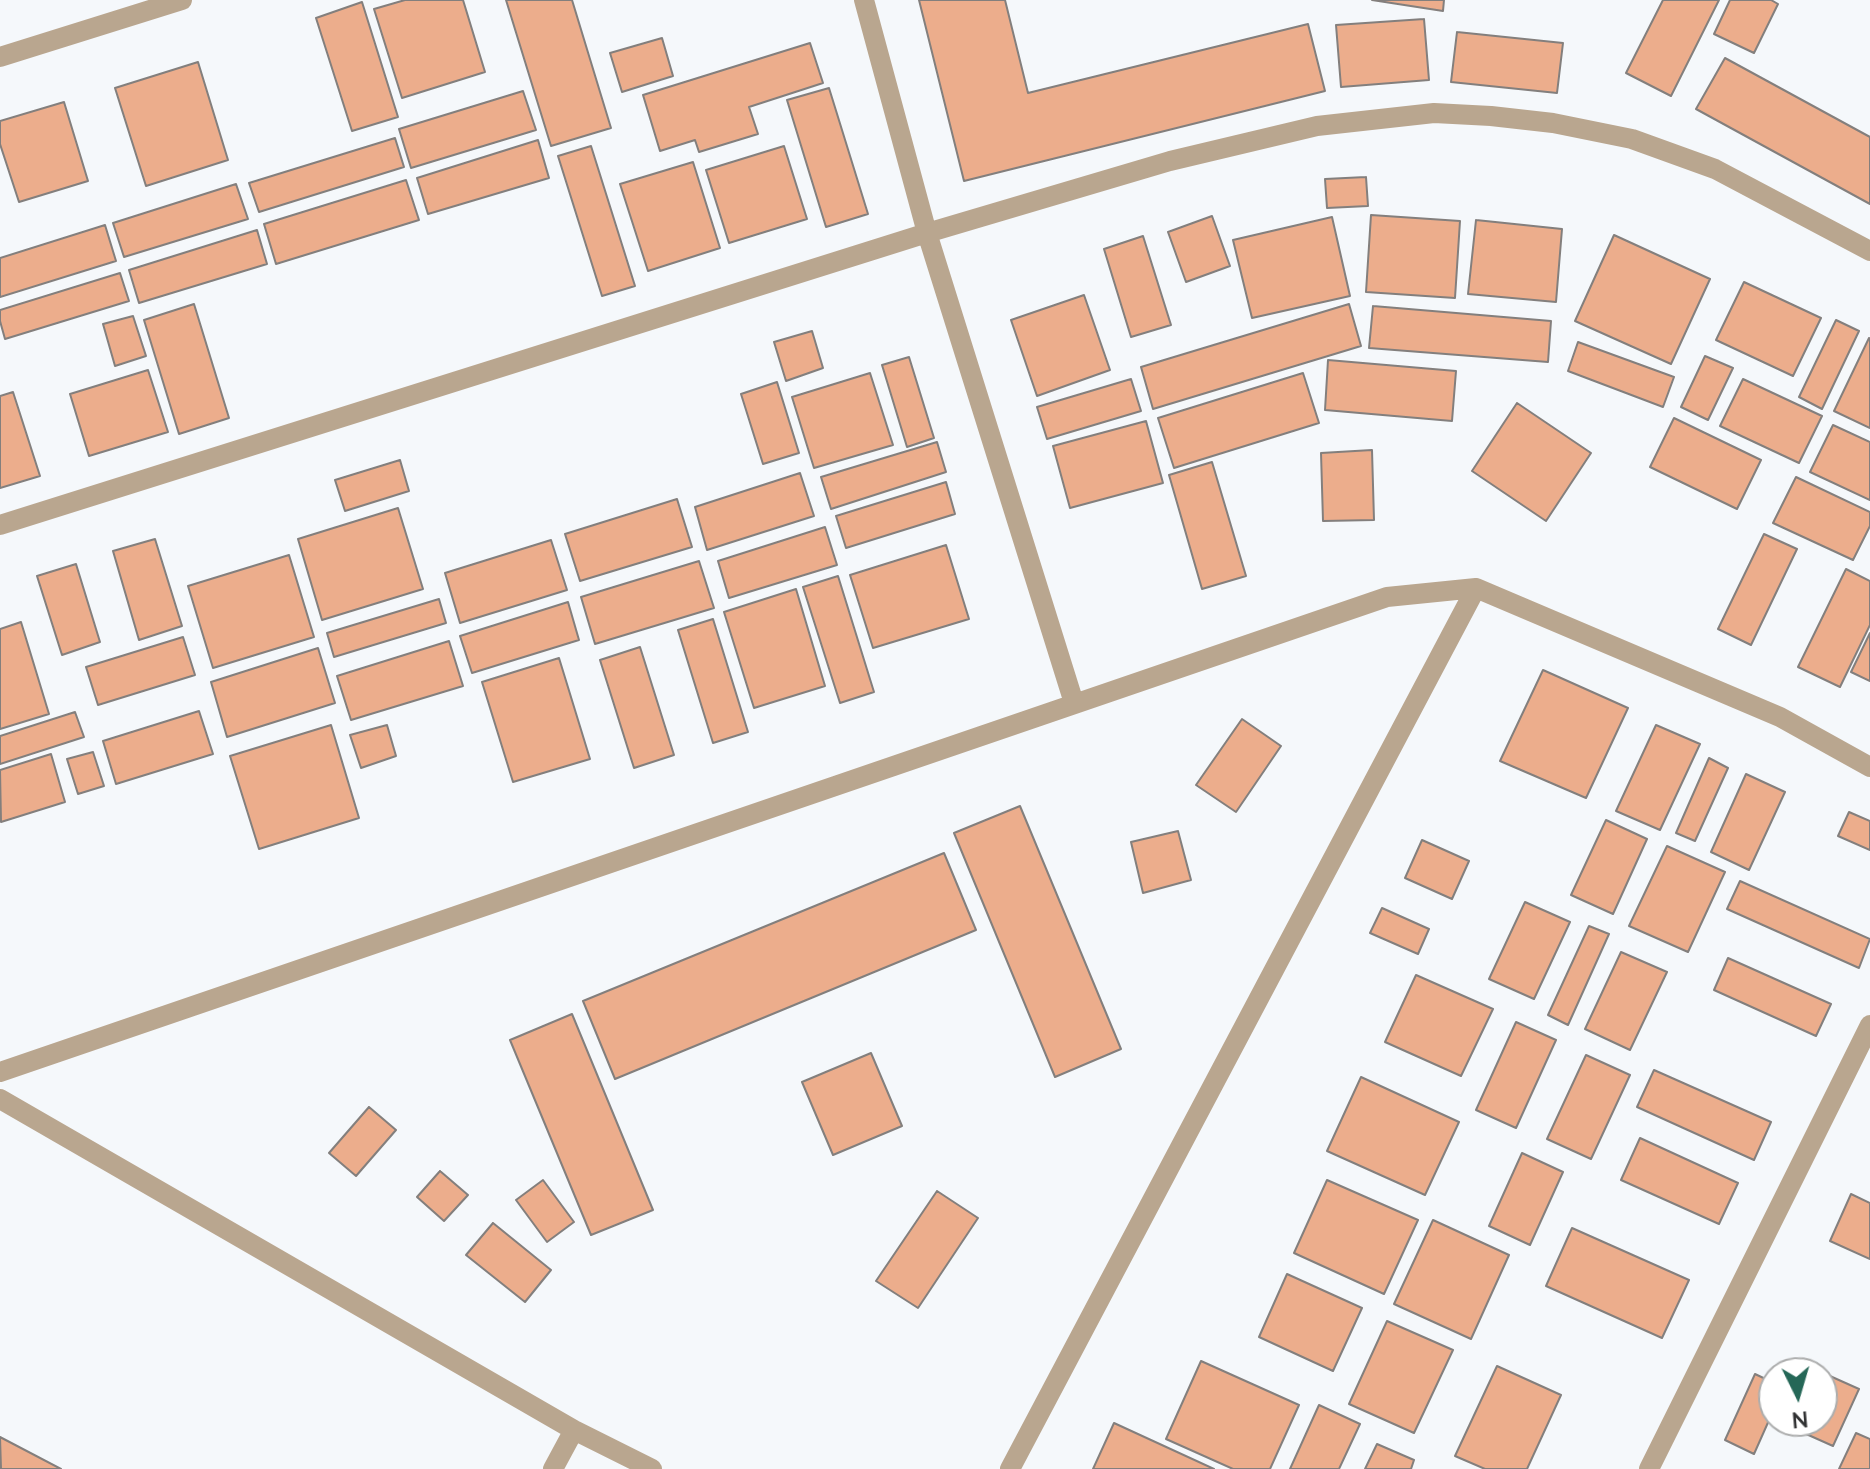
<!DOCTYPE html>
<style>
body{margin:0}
#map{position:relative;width:1870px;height:1469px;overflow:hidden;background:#f5f8fb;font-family:"Nunito Sans",sans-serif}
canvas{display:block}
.north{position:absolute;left:1758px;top:1357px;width:80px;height:80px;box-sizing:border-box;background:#fff;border:2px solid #acadad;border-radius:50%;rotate:175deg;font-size:22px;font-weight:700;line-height:32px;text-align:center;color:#303132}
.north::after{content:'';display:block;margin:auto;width:28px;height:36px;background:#256757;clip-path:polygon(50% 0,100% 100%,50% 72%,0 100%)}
</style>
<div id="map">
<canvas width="1870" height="1469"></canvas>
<div class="north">N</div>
</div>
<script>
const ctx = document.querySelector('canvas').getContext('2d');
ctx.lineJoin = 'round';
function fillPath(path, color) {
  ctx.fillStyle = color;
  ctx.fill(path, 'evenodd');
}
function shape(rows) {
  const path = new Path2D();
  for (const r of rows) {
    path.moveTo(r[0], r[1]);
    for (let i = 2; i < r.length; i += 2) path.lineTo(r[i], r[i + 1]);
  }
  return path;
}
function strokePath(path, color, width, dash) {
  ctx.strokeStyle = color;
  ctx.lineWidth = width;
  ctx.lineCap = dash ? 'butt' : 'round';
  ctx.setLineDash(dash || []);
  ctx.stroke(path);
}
const building = shape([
 [405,0,463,0,485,72,402,98,374,9,405,0],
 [506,0,572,0,611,128,551,146,506,0],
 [919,0,1005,0,1028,93,1308,24,1325,91,964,181,919,0],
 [1372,0,1444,0,1443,11,1372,0],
 [1663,0,1719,0,1671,96,1626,73,1663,0],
 [1730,0,1771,0,1778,4,1754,53,1714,34,1730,0],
 [362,2,398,117,352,131,316,18,362,2],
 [1424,19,1429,80,1341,87,1336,25,1424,19],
 [1457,32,1563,43,1557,93,1451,82,1457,32],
 [662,38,673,76,622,92,610,53,662,38],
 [810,43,823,83,749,107,758,134,699,152,695,140,660,151,643,95,810,43],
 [1725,58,1870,137,1870,204,1696,109,1725,58],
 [198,62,228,160,146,186,115,88,198,62],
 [829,88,868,214,826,227,787,100,829,88],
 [523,91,536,130,411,168,399,129,523,91],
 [64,102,88,181,19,202,0,144,0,121,64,102],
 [395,138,404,167,259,212,249,183,395,138],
 [538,140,549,178,428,214,417,178,538,140],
 [591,146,635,286,602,296,558,156,591,146],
 [784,146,807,219,729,243,706,170,784,146],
 [693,162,720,248,648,271,620,184,693,162],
 [1366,177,1368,206,1327,208,1325,179,1366,177],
 [406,180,419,220,276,264,264,224,406,180],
 [236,184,248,219,124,257,113,223,236,184],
 [1371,215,1460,221,1455,298,1366,292,1371,215],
 [1212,216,1230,266,1186,282,1168,232,1212,216],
 [1332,217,1350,296,1252,318,1233,240,1332,217],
 [1476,220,1562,229,1556,302,1468,294,1476,220],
 [105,225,116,261,0,297,0,258,105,225],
 [257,230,267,264,139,303,129,270,257,230],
 [1614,235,1710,279,1671,364,1575,321,1614,235],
 [1143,236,1171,325,1131,337,1104,249,1143,236],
 [120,273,129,301,5,339,0,321,0,310,120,273],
 [1744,282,1821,318,1793,376,1716,340,1744,282],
 [1084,295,1110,370,1037,396,1011,320,1084,295],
 [194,304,229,418,179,434,144,320,194,304],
 [1349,304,1361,346,1153,409,1141,367,1349,304],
 [1373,306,1551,321,1548,362,1369,348,1373,306],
 [133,316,146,356,115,366,103,324,133,316],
 [1836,320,1859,331,1822,409,1799,397,1836,320],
 [812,331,823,368,786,381,774,342,812,331],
 [1869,338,1870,339,1870,428,1834,411,1869,338],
 [1578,342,1674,377,1663,407,1568,371,1578,342],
 [1705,356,1733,368,1708,420,1681,407,1705,356],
 [909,357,934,438,907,447,882,365,909,357],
 [1328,360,1456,371,1452,421,1325,410,1328,360],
 [148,370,168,432,89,456,70,394,148,370],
 [870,373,893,445,814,468,792,397,870,373],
 [1303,373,1319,423,1174,468,1158,418,1303,373],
 [1131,379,1141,411,1047,439,1037,407,1131,379],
 [1743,379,1822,416,1799,463,1720,426,1743,379],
 [777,382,799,453,763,464,741,394,777,382],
 [13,392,40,476,0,488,0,396,13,392],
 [1517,403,1591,453,1546,521,1472,471,1517,403],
 [1674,418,1761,460,1737,509,1650,467,1674,418],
 [1146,421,1163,483,1070,508,1053,446,1146,421],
 [1833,425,1870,442,1870,500,1810,472,1833,425],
 [937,442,946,472,831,509,821,477,937,442],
 [1372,450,1374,520,1323,521,1321,453,1372,450],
 [400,460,409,491,345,511,335,480,400,460],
 [1212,462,1246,576,1202,589,1169,475,1212,462],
 [800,473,814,516,707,550,695,507,800,473],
 [1796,477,1870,512,1870,526,1853,560,1773,523,1796,477],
 [946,482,955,514,846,548,836,516,946,482],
 [677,499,692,547,580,581,565,534,677,499],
 [398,508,423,589,322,620,298,539,398,508],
 [825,527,837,565,729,598,718,561,825,527],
 [1764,534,1797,549,1751,645,1718,629,1764,534],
 [155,539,182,626,139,640,113,551,155,539],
 [551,540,567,590,460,623,445,573,551,540],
 [946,545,969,619,873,648,850,575,946,545],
 [289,555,314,637,213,668,188,586,289,555],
 [699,561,714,608,595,644,581,597,699,561],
 [76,564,100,642,62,655,37,576,76,564],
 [1846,569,1870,581,1870,625,1840,687,1798,667,1846,569],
 [838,576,874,692,840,703,803,587,838,576],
 [796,589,825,686,754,708,724,612,796,589],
 [439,599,446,623,334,657,327,633,439,599],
 [568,602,579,640,472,673,460,636,568,602],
 [713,619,748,732,713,743,678,630,713,619],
 [21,622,49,714,0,729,0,629,21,622],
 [1870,633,1870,681,1851,672,1870,633],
 [183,637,195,675,98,705,86,667,183,637],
 [449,641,463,686,351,720,337,676,449,641],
 [640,647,674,755,634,768,600,660,640,647],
 [318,648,335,703,227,737,211,682,318,648],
 [559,658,590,759,513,782,482,682,559,658],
 [1543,670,1628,708,1586,798,1500,761,1543,670],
 [199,711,213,754,116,784,103,741,199,711],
 [75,712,84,737,0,764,0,736,75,712],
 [1242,719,1281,746,1236,812,1196,785,1242,719],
 [331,725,359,818,259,849,230,756,331,725],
 [387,725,396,756,361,768,350,735,387,725],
 [1656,725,1700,744,1660,830,1616,811,1656,725],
 [93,752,104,786,78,794,67,759,93,752],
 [51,754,65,802,1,822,0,770,51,754],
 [1709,758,1728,768,1695,841,1676,833,1709,758],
 [1746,774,1785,792,1749,870,1711,852,1746,774],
 [1020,806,1121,1049,1055,1077,954,833,1020,806],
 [1849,812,1870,821,1870,850,1838,836,1849,812],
 [1606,820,1647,839,1613,914,1571,895,1606,820],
 [1178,831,1191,880,1143,893,1131,842,1178,831],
 [1422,840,1469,861,1452,899,1405,878,1422,840],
 [1667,846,1725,872,1688,952,1629,926,1667,846],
 [944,853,976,930,615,1079,583,1001,944,853],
 [1740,881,1870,939,1859,968,1727,909,1740,881],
 [1525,902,1570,922,1534,999,1489,979,1525,902],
 [1382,908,1429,929,1418,954,1370,933,1382,908],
 [1589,926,1609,934,1568,1025,1548,1015,1589,926],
 [1621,952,1667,972,1630,1050,1585,1029,1621,952],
 [1728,958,1831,1004,1816,1036,1714,990,1728,958],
 [1416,975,1493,1009,1461,1076,1385,1042,1416,975],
 [572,1014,653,1210,591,1235,510,1040,572,1014],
 [1516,1022,1556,1040,1516,1128,1476,1110,1516,1022],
 [871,1053,902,1126,833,1155,802,1082,871,1053],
 [1586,1055,1630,1075,1591,1159,1547,1139,1586,1055],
 [1654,1070,1771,1122,1754,1160,1637,1107,1654,1070],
 [1361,1077,1459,1122,1425,1195,1327,1151,1361,1077],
 [369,1107,396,1130,356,1176,329,1153,369,1107],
 [1640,1138,1738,1183,1719,1224,1621,1180,1640,1138],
 [1522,1153,1563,1172,1530,1245,1489,1226,1522,1153],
 [440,1171,468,1195,444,1221,417,1197,440,1171],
 [543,1180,574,1222,547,1242,516,1200,543,1180],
 [1327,1180,1418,1220,1384,1294,1294,1253,1327,1180],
 [937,1191,978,1218,918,1308,876,1281,937,1191],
 [1851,1194,1870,1203,1870,1259,1830,1241,1851,1194],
 [1433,1220,1509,1255,1471,1339,1394,1304,1433,1220],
 [493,1223,551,1270,525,1302,466,1255,493,1223],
 [1572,1228,1689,1280,1662,1338,1546,1286,1572,1228],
 [1287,1274,1362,1308,1333,1371,1259,1337,1287,1274],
 [1387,1321,1453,1350,1414,1433,1349,1404,1387,1321],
 [1201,1361,1299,1405,1270,1469,1233,1469,1166,1439,1201,1361],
 [1497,1366,1561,1395,1527,1469,1485,1469,1455,1456,1497,1366],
 [1812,1368,1859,1389,1833,1446,1786,1425,1788,1421,1822,1421,1822,1373,1810,1373,1812,1368],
 [1755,1374,1774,1383,1774,1409,1754,1454,1725,1440,1755,1374],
 [1319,1405,1360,1424,1339,1469,1290,1469,1319,1405],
 [1114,1423,1214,1469,1093,1469,1114,1423],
 [1856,1433,1870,1439,1870,1469,1839,1469,1856,1433],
 [0,1437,61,1469,1,1469,0,1437],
 [1377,1444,1414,1460,1411,1469,1365,1469,1377,1444]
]);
const minor = shape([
 [864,0,927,233,1074,703],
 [0,57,182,0],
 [0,525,927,233,1170,161,1317,126,1434,113,1491,116,1553,123,1632,139,1715,169,1870,251],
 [0,1072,1387,597,1476,588,1780,717,1870,767],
 [0,1099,574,1430,652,1469],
 [553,1469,574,1430],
 [1010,1469,1476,588],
 [1649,1469,1870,1025]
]);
fillPath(building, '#ecad8c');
strokePath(building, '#837f7d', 2);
strokePath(minor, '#b9a68f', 20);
</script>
